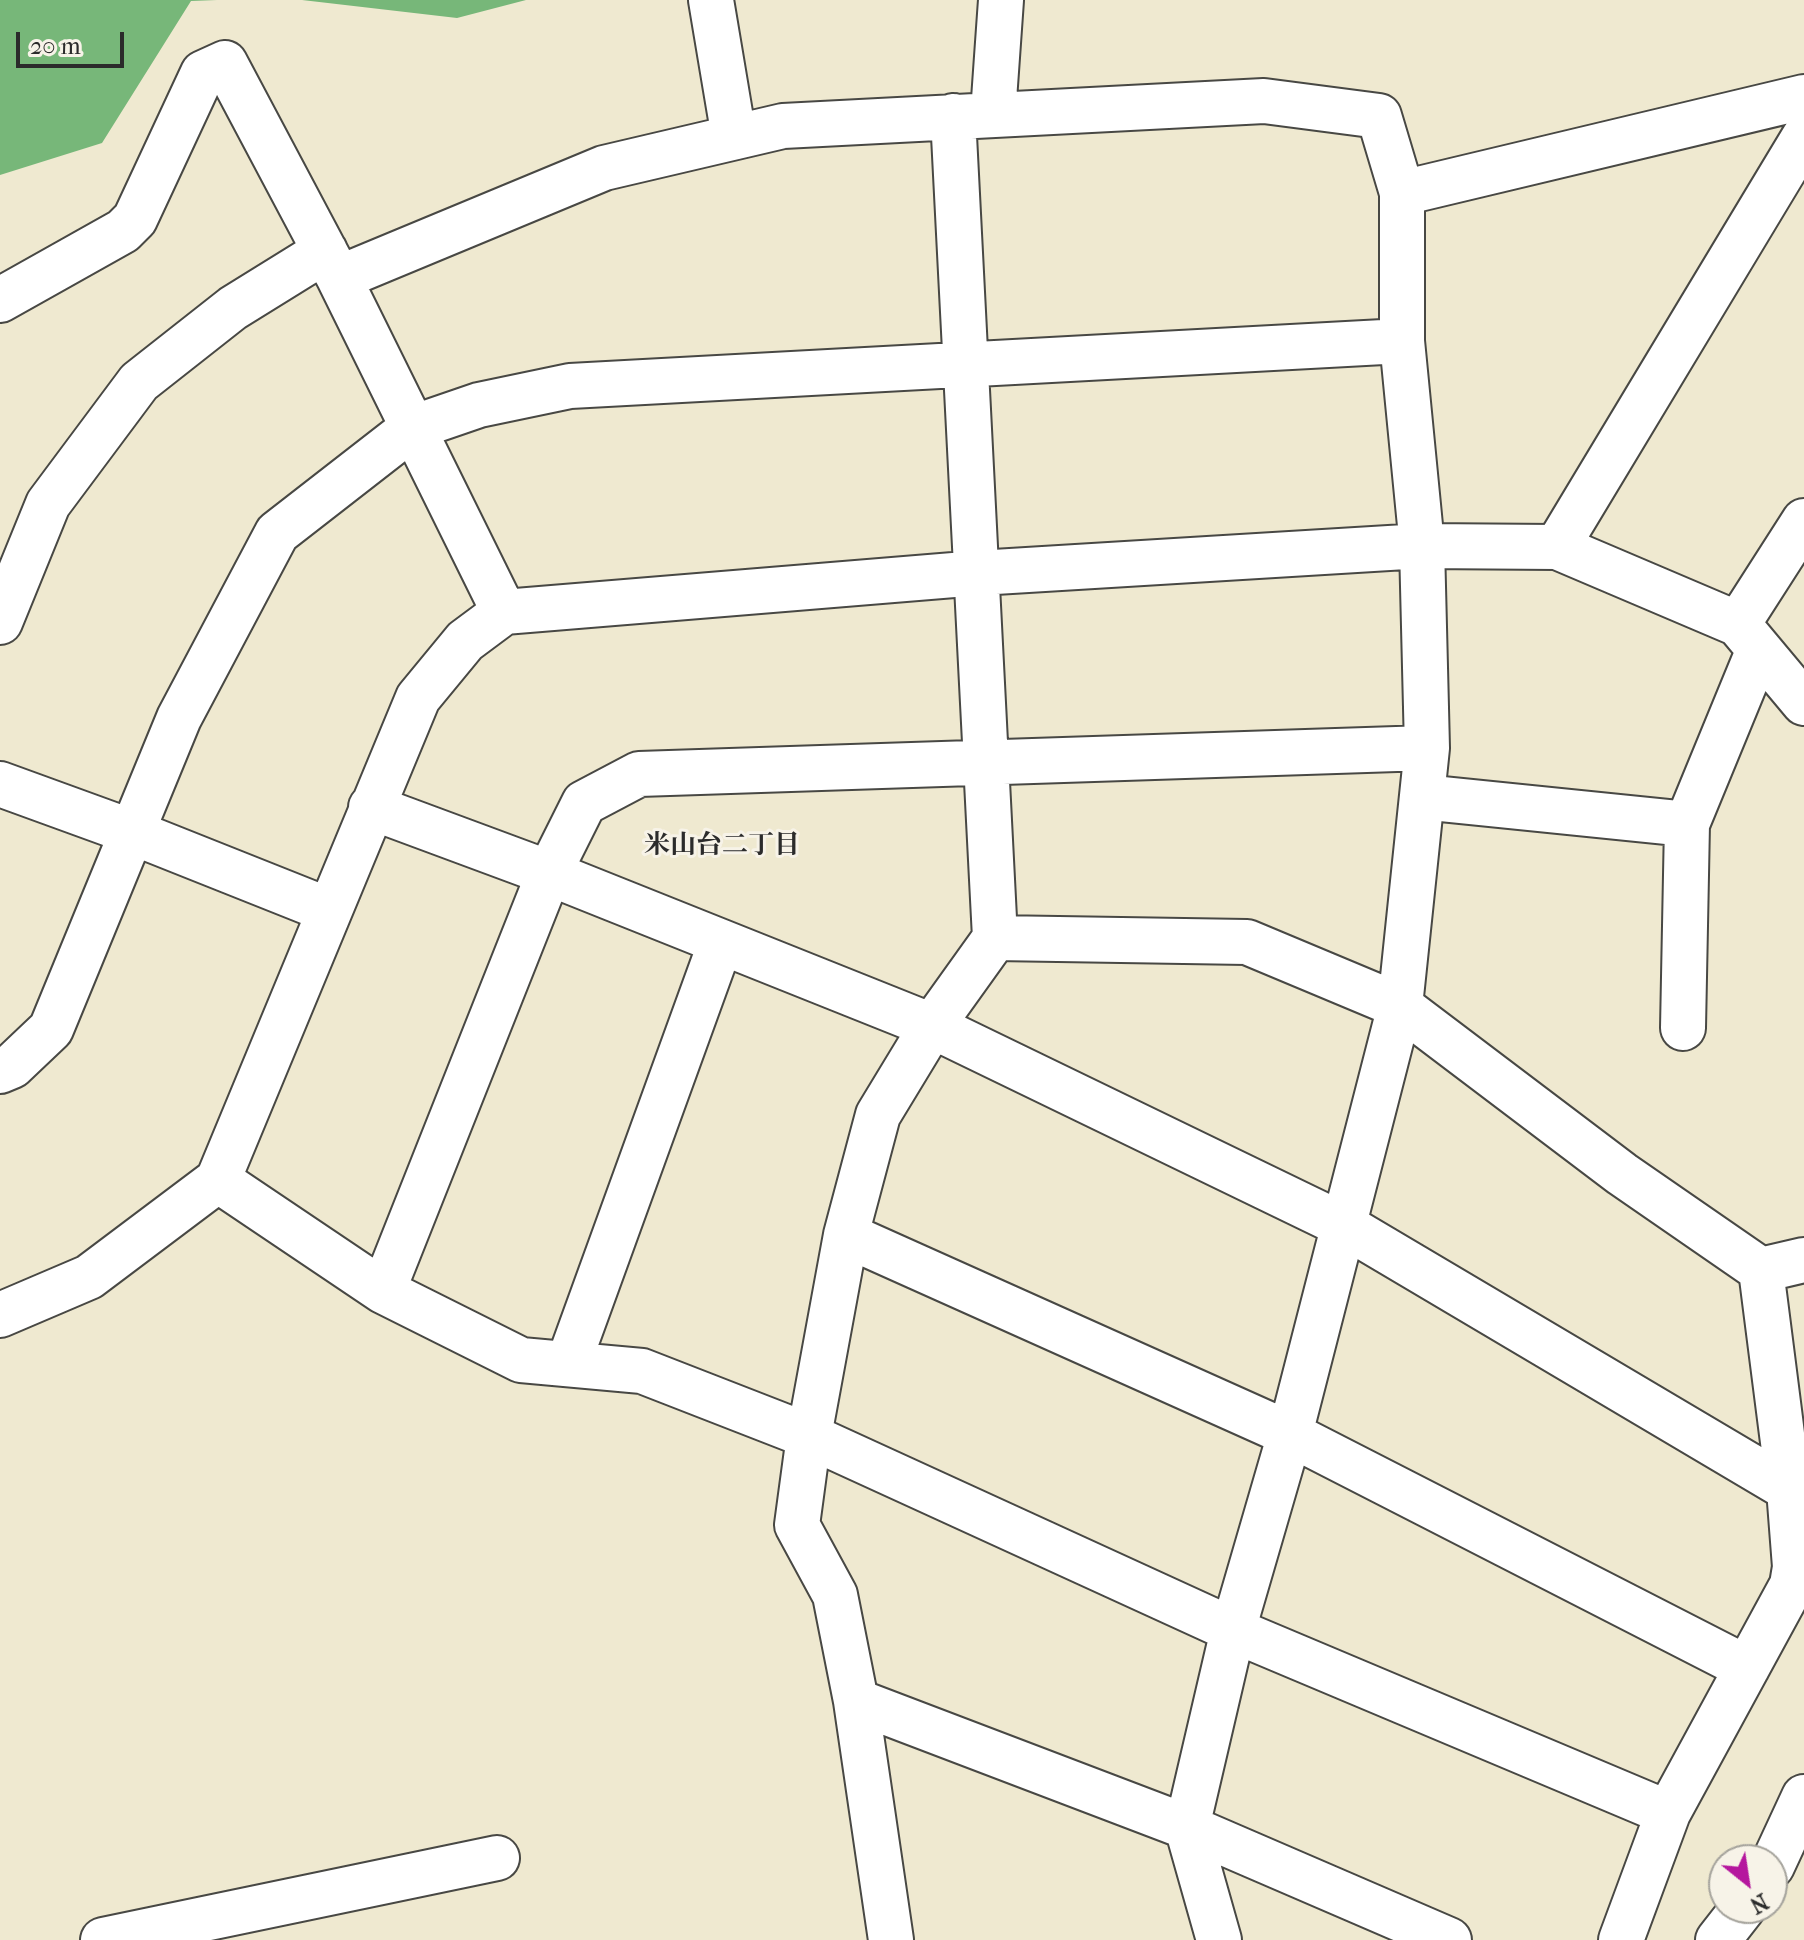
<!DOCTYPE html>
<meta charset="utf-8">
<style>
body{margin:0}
#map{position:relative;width:1804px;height:1940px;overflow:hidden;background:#efe9d0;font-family:"IM FELL French Canon",serif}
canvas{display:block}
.north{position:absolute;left:1708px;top:1844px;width:80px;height:80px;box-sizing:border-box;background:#f7f3e8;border:2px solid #a5a39c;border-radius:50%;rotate:150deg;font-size:22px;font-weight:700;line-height:32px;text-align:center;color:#2b2b2b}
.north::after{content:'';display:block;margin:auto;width:28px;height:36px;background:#b5179e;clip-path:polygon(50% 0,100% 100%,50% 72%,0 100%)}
.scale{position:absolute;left:16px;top:32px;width:108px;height:36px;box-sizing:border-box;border:4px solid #2b2b2b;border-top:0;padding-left:10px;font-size:24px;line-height:28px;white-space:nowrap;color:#2b2b2b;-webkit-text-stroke:6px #f7f3e8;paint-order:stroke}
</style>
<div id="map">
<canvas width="1804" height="1940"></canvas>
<div class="north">N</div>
<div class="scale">20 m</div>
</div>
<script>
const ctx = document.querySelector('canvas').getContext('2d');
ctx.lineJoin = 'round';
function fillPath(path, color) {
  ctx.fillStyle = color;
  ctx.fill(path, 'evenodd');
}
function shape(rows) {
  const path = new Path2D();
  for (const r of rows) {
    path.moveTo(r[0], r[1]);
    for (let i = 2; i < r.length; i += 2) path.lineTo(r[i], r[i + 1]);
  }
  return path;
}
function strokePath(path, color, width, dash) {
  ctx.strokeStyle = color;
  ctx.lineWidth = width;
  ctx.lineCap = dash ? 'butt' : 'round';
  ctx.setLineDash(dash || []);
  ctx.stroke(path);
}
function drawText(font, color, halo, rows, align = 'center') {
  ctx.font = font + ' "IM FELL French Canon","Noto Serif JP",serif';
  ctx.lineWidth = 6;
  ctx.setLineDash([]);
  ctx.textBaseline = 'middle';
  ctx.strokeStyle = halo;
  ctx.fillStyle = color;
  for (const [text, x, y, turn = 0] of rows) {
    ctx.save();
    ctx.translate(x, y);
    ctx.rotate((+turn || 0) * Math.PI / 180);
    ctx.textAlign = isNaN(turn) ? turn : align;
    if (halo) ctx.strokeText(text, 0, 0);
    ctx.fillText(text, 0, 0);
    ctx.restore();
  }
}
const forest = shape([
 [0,0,217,0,191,1,102,143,0,175],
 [302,0,526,0,457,18]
]);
const minor = shape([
 [711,0,734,137],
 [993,114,1001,0],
 [1402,193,1804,97],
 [339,278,604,168,783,126,1264,101,1379,116,1402,193,1402,341,1422,546,1427,748,1400,1006,1290,1434,1233,1630,1187,1827,1219,1940],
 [0,300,123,231,135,219,203,73,225,63,339,278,504,612],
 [1557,547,1804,137],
 [0,622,48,504,139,382,233,308,325,251],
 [1738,624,1804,521],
 [0,784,132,832,328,910],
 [1422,797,1687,824],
 [371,807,549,873,932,1026,1345,1226,1789,1489],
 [995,938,1247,942,1400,1006,1622,1174,1761,1270,1789,1489,1795,1567,1792,1585,1668,1813,1621,1940],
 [1683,1028,1687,824,1759,649],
 [0,1071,12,1066,51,1029,179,718,277,533,412,428,479,405,570,386,1402,341],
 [218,1180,383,1291,521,1360,642,1371,809,1436,1233,1630,1668,1813],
 [846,1235,1290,1434,1747,1668],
 [1761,1270,1804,1260],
 [383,1291,549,873,584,803,639,774,1427,748],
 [0,1315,89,1277,218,1180,418,698,465,641,504,612,978,573,1422,546,1557,547,1738,624,1804,703],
 [568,1364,721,942],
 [856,1701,1187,1827,1449,1940],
 [1772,1866,1804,1797],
 [103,1940,497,1858],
 [891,1940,856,1701,835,1595,797,1525,809,1436,846,1235,878,1115,932,1026,995,938,953,116],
 [1718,1940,1743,1908]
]);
const neighbourhoodNames = [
 ["米山台二丁目",722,847]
];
fillPath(forest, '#77b779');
strokePath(minor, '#484844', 48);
strokePath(minor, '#fff', 44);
drawText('bold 26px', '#2b2b2b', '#f7f3e8', neighbourhoodNames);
</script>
